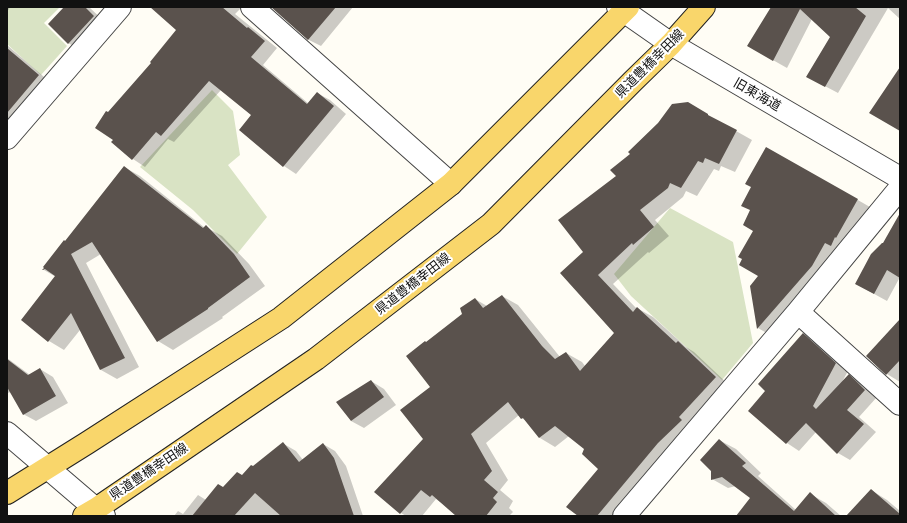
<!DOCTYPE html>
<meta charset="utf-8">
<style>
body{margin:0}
#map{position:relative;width:907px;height:523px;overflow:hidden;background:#fffdf5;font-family:Lora,serif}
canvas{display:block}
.frame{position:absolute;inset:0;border:8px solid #111;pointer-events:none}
</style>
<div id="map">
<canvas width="907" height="523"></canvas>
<div class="frame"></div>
</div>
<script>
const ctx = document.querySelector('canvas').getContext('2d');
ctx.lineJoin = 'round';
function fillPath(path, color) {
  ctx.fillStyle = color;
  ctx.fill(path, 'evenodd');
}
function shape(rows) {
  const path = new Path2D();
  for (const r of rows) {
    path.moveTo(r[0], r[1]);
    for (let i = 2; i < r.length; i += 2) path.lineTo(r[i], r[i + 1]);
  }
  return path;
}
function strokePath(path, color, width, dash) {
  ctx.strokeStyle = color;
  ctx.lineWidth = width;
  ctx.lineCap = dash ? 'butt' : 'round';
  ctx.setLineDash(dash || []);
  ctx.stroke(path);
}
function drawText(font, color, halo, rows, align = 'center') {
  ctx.font = font + ' Lora,"Noto Sans JP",serif';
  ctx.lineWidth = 4;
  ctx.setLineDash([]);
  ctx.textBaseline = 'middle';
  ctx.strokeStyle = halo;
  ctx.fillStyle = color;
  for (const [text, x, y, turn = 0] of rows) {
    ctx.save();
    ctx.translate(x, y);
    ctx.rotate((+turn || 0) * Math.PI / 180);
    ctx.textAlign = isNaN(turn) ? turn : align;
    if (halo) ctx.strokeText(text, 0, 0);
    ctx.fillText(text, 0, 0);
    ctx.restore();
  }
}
const cemetery = shape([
 [7,7,60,7,44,23,67,46,41,75,7,44],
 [212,90,233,111,240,155,228,165,267,217,237,254,193,210,140,167],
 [670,208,733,242,753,343,722,380,631,296,614,274]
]);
const shadow = shape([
 [7,7,10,7,7,12],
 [65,7,89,7,107,24,81,50,68,43],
 [151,7,242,7,235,14,277,48,263,65,309,104,317,93,330,100,346,114,296,174,284,166,240,130,252,115,221,90,174,142,168,139,145,167,133,159,112,142,114,139,108,113,152,63,178,30],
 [285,7,353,7,321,46,309,40,279,13],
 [772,7,900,7,900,19,888,8,838,93,821,84,831,36,812,19,787,68,748,46],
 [7,45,51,83,7,137],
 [736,131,752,140,735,172,721,166,719,171,714,169,697,196,686,191,683,197,655,220,669,236,649,253,648,252,613,284,637,309,637,308,653,317,686,347,694,352,731,387,620,516,580,516,600,468,585,449,569,436,555,447,540,438,526,421,522,418,519,415,486,443,508,480,500,490,513,501,509,508,513,512,509,516,457,516,443,504,436,499,422,516,406,516,401,513,424,439,431,387,464,314,475,299,487,306,502,296,518,305,560,357,566,353,582,362,585,366,615,333,584,252,560,220],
 [767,148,870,207,849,244,770,335,758,328,751,286,759,275,754,231,751,210,752,187],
 [124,167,140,176,205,228,206,227,222,236,249,264,265,286,222,317,223,318,173,350,158,341,101,254,86,263,139,367,117,379,101,370,80,330,64,350,49,341,22,320,56,277,44,270],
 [872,255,900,277,887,301,856,284],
 [900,331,900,382,887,374,867,356],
 [803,334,815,341,848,371,842,382,849,376,861,383,877,397,859,417,876,432,850,460,838,453,816,432,799,451,787,443,749,411,766,391],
 [7,358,30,375,40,369,53,377,68,403,36,421,23,414,11,391,9,393,7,392],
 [371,381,384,389,396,405,364,428,351,421],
 [719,440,736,449,761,473,758,476,796,510,810,494,826,503,841,516,740,516,752,498,736,486,728,488,712,479],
 [284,444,296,451,303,460,323,444,335,451,346,466,363,516,174,516,178,511,183,514,198,495,206,500,242,476],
 [871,490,887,500,900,511,900,516,847,516]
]);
const building = shape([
 [64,7,85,7,94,16,68,44,48,24],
 [150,7,222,7,247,28,248,27,265,41,251,57,307,104,317,92,334,106,283,167,239,130,251,115,209,81,161,136,156,132,132,160,111,142,113,140,95,128,106,111,108,112,151,63,150,62,176,30],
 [271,7,336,7,308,40],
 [771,7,855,7,866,16,825,87,806,77,830,37,800,9,773,61,747,46],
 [7,48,39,75,7,113],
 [900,67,900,131,869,113],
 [688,102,708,114,708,115,737,130,719,164,705,158,703,163,698,161,681,188,670,183,668,188,640,210,654,227,633,245,632,243,598,275,633,312,637,307,676,343,678,341,716,377,679,417,682,420,658,443,597,516,578,516,566,507,598,469,582,454,584,449,555,426,539,438,523,418,521,419,508,402,471,434,492,471,484,480,498,492,493,498,497,502,486,516,456,516,432,495,430,497,421,490,400,514,374,492,423,439,400,410,430,387,406,356,425,341,426,342,462,314,460,308,475,298,483,308,502,295,542,346,555,359,566,352,580,371,614,333,560,273,583,252,558,220,616,176,610,170,630,154,628,152,658,123,672,104],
 [766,147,858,199,836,238,835,237,831,246,825,243,812,266,757,329,750,286,758,276,739,265,742,259,738,257,753,231,743,225,750,210,741,206,751,187,745,184],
 [124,166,203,228,206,225,234,254,250,277,208,308,208,309,157,342,92,242,71,254,125,358,100,370,71,313,48,342,21,320,55,276,45,269,43,270,42,270,44,268,43,267,64,240,65,241],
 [900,213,900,278,887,270,874,294,855,284,871,254,882,243,883,243],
 [900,319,900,360,886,375,866,356],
 [803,333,836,363,813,406,816,409,849,374,865,390,847,410,864,424,837,454,806,423,786,444,748,411,765,391,758,384],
 [7,359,28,375,40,368,56,396,23,415,7,387],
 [371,380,384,397,351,421,336,402],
 [719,439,746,463,742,466,794,511,810,492,836,516,736,516,750,498,722,477,711,480,711,471,700,460],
 [283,442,299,462,323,443,334,458,354,516,281,516,255,493,234,516,192,516,218,484,223,487,237,472,242,475,251,465,253,466],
 [871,489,900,514,900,516,846,516]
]);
const minor = shape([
 [252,7,451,184],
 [618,7,671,44,900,178],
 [7,138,120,7],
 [798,312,900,404],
 [7,433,104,516],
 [624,516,798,312,900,188]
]);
const major = shape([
 [7,493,87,443,281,318,451,184,628,7],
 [84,516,96,509,316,359,491,224,633,81,671,44,704,7]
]);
const streetNames = [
 ["県道豊橋幸田線",650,64,-45],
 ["旧東海道",757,95,30],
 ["県道豊橋幸田線",413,284,-38],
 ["県道豊橋幸田線",149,472,-34]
];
fillPath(cemetery, '#d9e3c4');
fillPath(shadow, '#0003');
fillPath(building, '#5a524d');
strokePath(minor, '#444', 24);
strokePath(major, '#222', 24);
strokePath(minor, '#fff', 22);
strokePath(major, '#f9d66b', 22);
drawText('13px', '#111', '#fff', streetNames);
</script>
